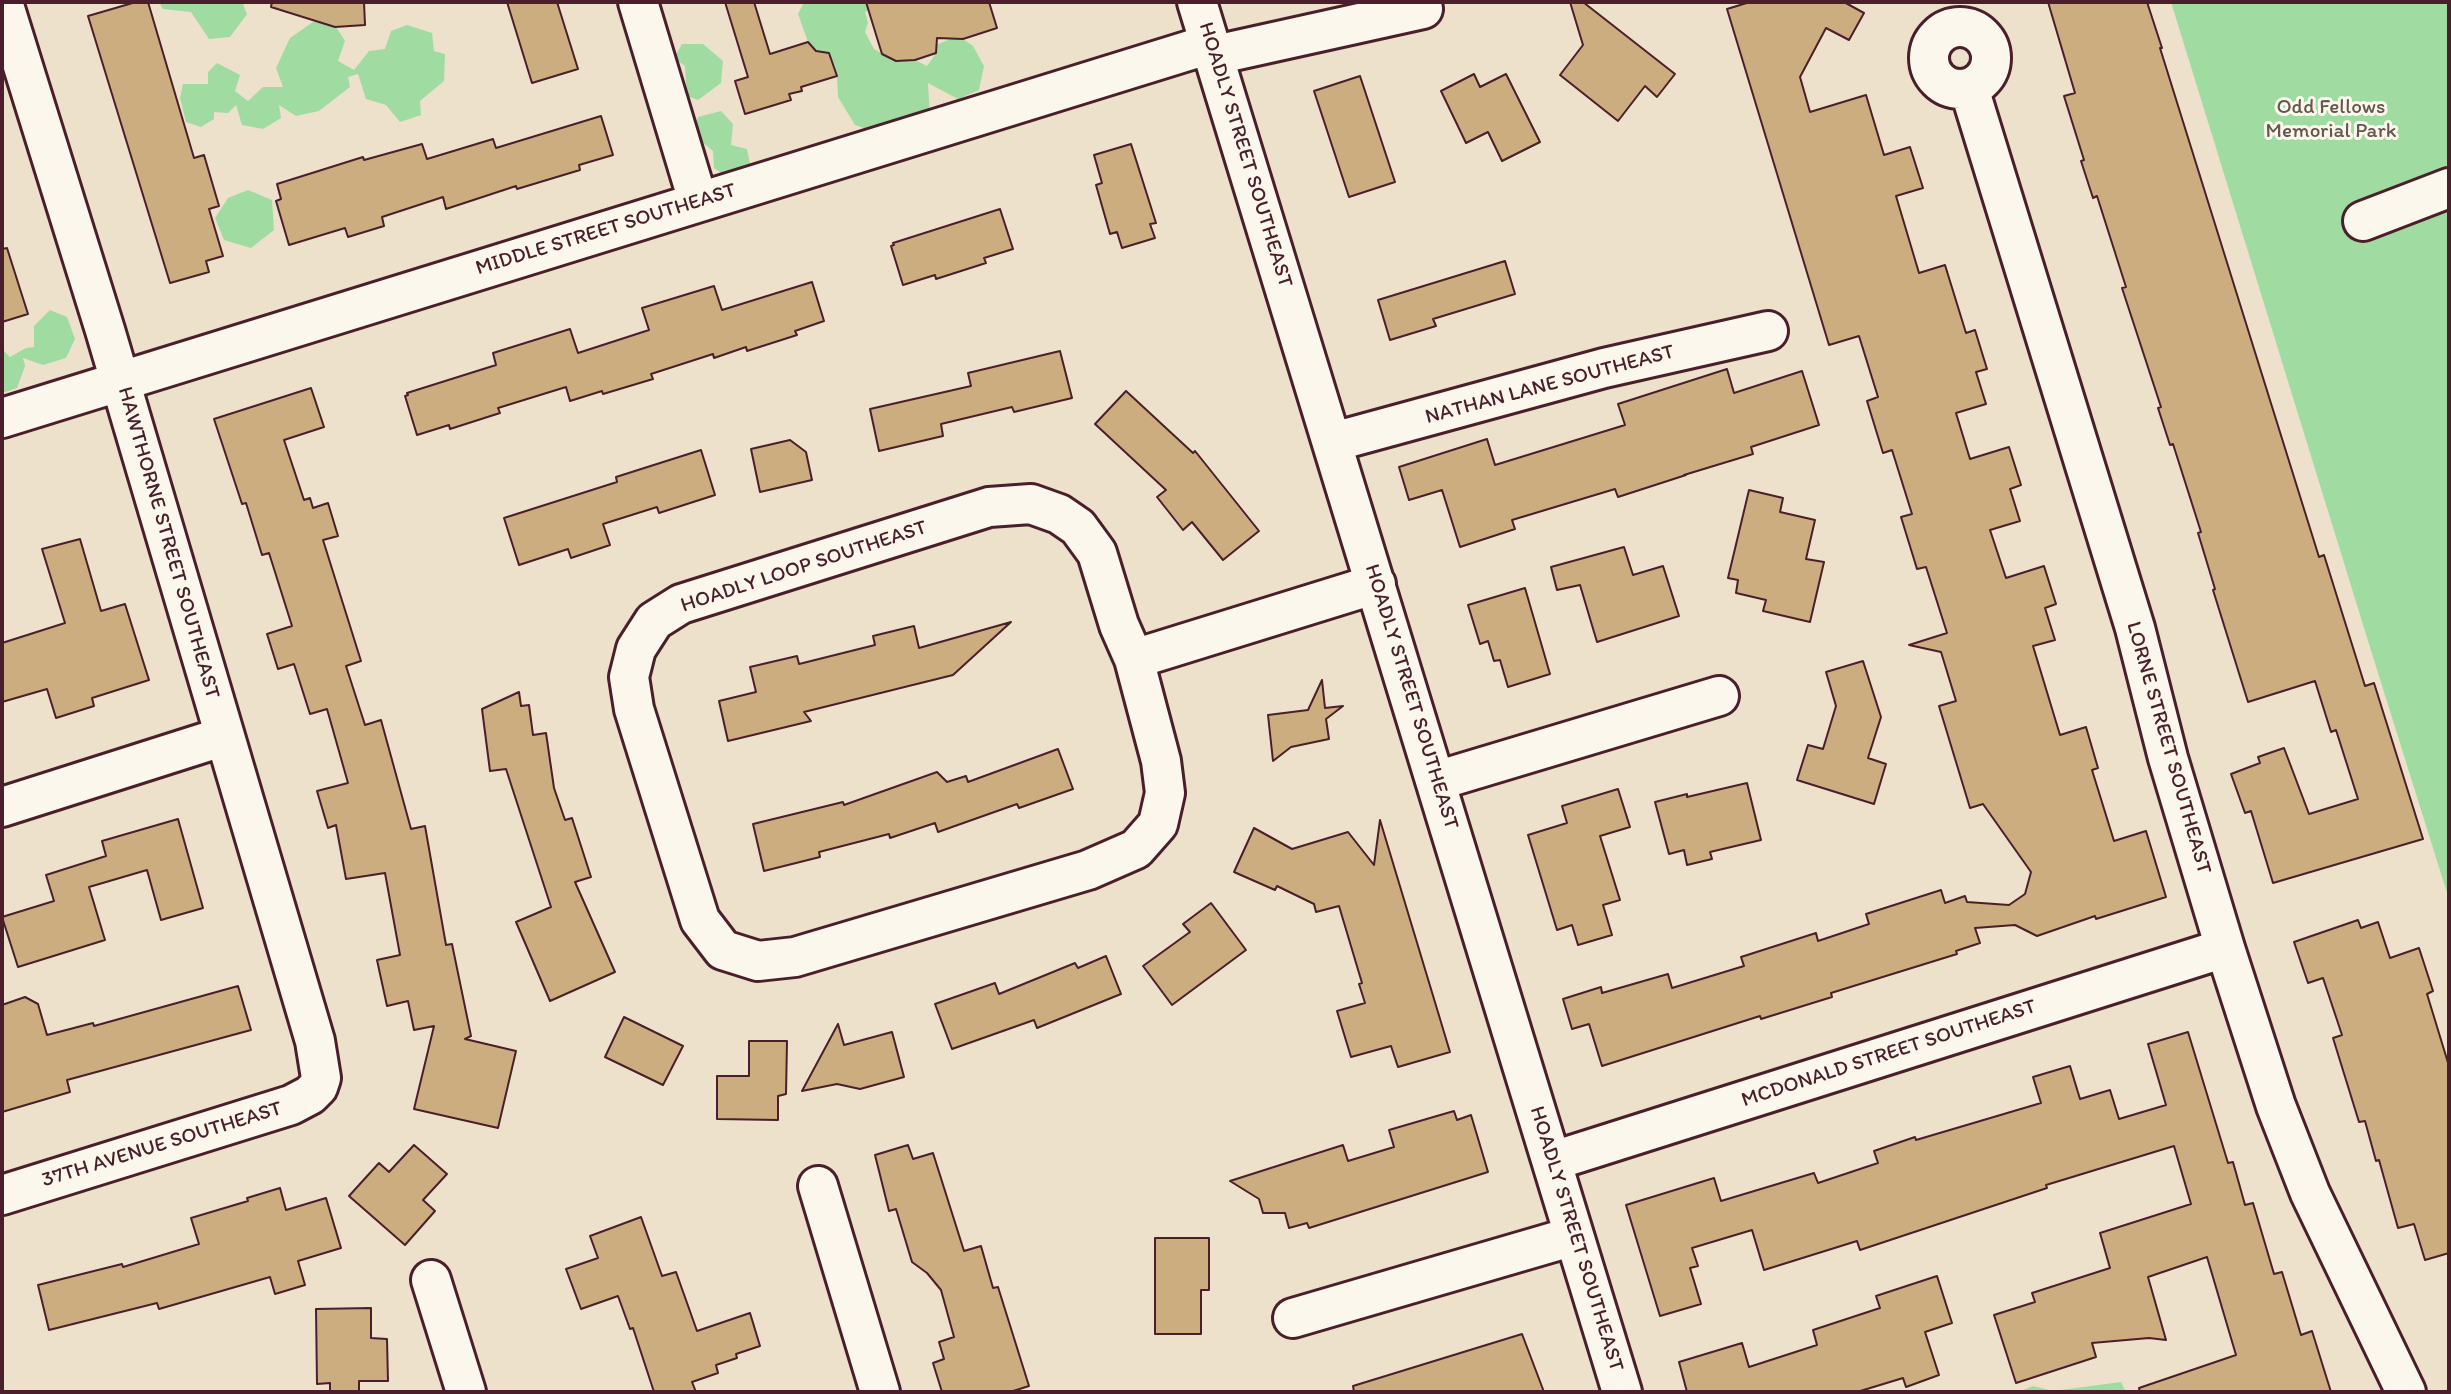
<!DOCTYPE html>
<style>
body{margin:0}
#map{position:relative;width:2451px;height:1394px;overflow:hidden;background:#ede1cc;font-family:Itim,sans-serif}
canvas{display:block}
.frame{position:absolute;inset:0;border:4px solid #4a1f2b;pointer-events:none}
</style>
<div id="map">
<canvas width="2451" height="1394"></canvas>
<div class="frame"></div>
</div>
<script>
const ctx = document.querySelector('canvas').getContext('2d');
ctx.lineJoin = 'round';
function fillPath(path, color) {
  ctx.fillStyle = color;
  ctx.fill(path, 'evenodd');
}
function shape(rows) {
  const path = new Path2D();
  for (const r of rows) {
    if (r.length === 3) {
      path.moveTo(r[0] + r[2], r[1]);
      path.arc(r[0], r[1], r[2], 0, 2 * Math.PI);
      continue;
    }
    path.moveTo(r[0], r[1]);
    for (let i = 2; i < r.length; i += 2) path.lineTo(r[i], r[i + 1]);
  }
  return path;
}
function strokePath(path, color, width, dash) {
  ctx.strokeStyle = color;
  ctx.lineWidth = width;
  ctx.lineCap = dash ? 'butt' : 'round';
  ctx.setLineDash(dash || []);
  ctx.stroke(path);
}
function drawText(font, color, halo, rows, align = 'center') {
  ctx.font = font + ' Itim,sans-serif';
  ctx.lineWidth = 6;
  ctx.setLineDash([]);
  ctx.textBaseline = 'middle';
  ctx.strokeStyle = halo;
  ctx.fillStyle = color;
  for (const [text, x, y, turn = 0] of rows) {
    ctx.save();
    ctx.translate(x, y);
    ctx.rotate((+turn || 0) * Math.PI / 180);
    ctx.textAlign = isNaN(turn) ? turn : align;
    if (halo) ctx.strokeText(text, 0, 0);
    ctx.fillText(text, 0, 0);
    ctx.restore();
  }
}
const green = shape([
 [159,2,242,2,247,14,230,37,209,39,191,12,163,9],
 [804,2,878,2,879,4,865,12,868,23,865,32,874,49,896,61,915,60,927,66,936,53,936,45,953,38,963,39,973,46,984,66,979,90,958,99,928,83,930,117,907,143,855,125,838,97,837,76,829,53,816,51,808,42,798,14],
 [2171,2,2449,2,2449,899,2373,657],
 [313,22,333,22,345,41,338,61,354,70,369,51,385,49,391,31,407,25,432,33,434,51,445,54,444,81,420,101,421,115,400,122,386,105,366,99,358,74,348,77,350,87,319,111,296,116,279,105,281,118,263,129,242,125,236,105,228,113,214,112,214,119,201,127,186,122,180,98,183,84,208,84,208,72,217,63,240,75,235,91,248,101,263,87,283,87,276,68,290,38],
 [682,44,703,44,723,61,721,83,698,100,687,96,685,66,674,58],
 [721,111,733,124,731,145,747,149,751,169,729,178,714,168,713,151,694,135,698,117],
 [248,190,272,200,274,230,251,248,224,240,215,218,228,198],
 [50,310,67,317,75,339,66,358,43,365,23,358,25,366,17,388,2,393,2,349,10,357,26,348,34,347,34,326],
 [2121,1382,2126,1392,2018,1392,2033,1386,2053,1391]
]);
const building = shape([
 [136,2,148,2,194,158,204,155,219,206,209,209,223,256,206,261,209,272,170,283,88,16,136,2],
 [272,2,364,2,365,25,335,27,271,7,272,2],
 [507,2,557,2,578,69,532,83,507,2],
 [725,2,754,2,770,54,808,42,816,51,829,53,837,76,801,87,802,91,789,94,791,100,745,114,735,81,748,77,725,2],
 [866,2,989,2,997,28,963,39,937,38,936,53,915,60,896,61,882,54,866,2],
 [1570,2,1583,2,1675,74,1657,97,1645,86,1618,121,1560,75,1583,45,1570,2],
 [1750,2,1844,2,1864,13,1849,40,1826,28,1800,77,1810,112,1866,95,1884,155,1910,147,1923,188,1896,196,1919,273,1945,265,1966,333,1975,330,1987,369,1976,372,1986,404,1956,413,1970,459,2009,447,2021,485,2010,489,2020,521,1990,530,2006,578,2044,566,2056,604,2045,608,2055,640,2033,646,2060,735,2086,727,2098,768,2092,770,2114,841,2146,831,2166,897,2096,919,2095,916,2037,936,2015,925,1975,928,1980,943,1956,951,1957,954,1831,993,1832,997,1761,1019,1760,1016,1602,1066,1589,1024,1572,1029,1563,999,1601,987,1602,993,1668,974,1672,988,1744,966,1741,957,1816,933,1818,941,1869,924,1866,914,1941,890,1945,903,1965,896,1967,902,2009,905,2025,894,2031,872,1983,804,1970,808,1939,706,1956,701,1941,652,1909,645,1947,633,1926,567,1917,569,1901,517,1912,514,1892,450,1883,453,1867,401,1878,397,1859,336,1829,345,1727,9,1750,2],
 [2048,2,2147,2,2162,48,2160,48,2319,557,2324,555,2365,686,2374,683,2423,839,2273,883,2251,811,2245,813,2231,774,2260,763,2258,757,2284,748,2309,814,2358,799,2336,730,2331,732,2315,681,2248,702,2213,590,2215,589,2198,533,2201,532,2173,444,2170,445,2158,408,2161,407,2122,288,2126,287,2097,196,2093,198,2081,161,2084,160,2064,96,2075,93,2048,2],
 [1474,74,1480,87,1506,74,1540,142,1502,161,1488,132,1466,143,1441,91,1474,74],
 [1360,76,1395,182,1349,197,1314,91,1360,76],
 [601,116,613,155,579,165,580,170,517,189,516,186,446,209,443,197,382,217,384,226,348,237,345,228,289,245,276,201,281,199,277,184,363,157,364,160,422,144,427,159,493,139,496,148,601,116],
 [1131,144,1156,223,1150,224,1155,238,1122,248,1117,232,1110,234,1096,185,1102,183,1094,155,1131,144],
 [1000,209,1013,249,984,258,986,263,936,279,935,275,903,285,891,246,894,245,893,243,1000,209],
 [7,248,28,314,2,322,2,249,7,248],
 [1505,261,1515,294,1433,319,1436,326,1390,340,1378,300,1505,261],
 [812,282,824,321,795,331,797,335,747,351,746,347,714,358,713,354,651,374,653,379,603,394,602,391,570,401,566,387,498,408,500,413,450,429,449,425,417,435,405,396,408,395,407,393,496,365,493,353,570,329,578,353,649,330,642,308,714,286,722,310,812,282],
 [1060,351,1072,398,1014,412,1012,407,941,424,943,436,879,451,870,409,971,386,968,373,1060,351],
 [1727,369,1734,393,1802,371,1819,425,1751,447,1753,454,1684,475,1686,475,1618,497,1615,489,1512,520,1515,529,1460,547,1442,490,1409,500,1399,467,1487,439,1495,465,1625,425,1618,404,1727,369],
 [311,388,324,427,284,440,304,500,310,498,313,508,328,503,338,536,323,540,361,661,346,666,365,725,381,720,411,829,425,826,446,945,452,944,471,1036,465,1039,516,1051,498,1128,414,1109,434,1026,414,1030,408,1001,387,1006,377,960,400,955,385,873,346,879,336,825,328,828,317,791,348,783,327,709,310,714,294,664,278,669,267,634,292,626,269,553,262,555,246,503,242,504,214,419,311,388],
 [1126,391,1193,453,1195,451,1259,531,1223,560,1192,522,1183,530,1157,497,1166,490,1095,424,1126,391],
 [790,440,806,452,812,480,760,492,751,449,790,440],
 [701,450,715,495,659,513,657,507,603,524,610,545,571,558,568,549,519,565,504,518,617,482,616,477,701,450],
 [1749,490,1783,498,1780,512,1815,520,1806,559,1824,562,1810,622,1763,611,1766,600,1736,593,1738,580,1728,578,1749,490],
 [80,539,101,611,125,604,149,680,92,698,94,706,56,718,47,689,2,702,2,643,65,623,42,549,80,539],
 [1624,547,1633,575,1663,566,1679,616,1597,642,1580,585,1557,590,1551,567,1624,547],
 [1525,588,1550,674,1508,687,1500,660,1494,661,1488,641,1480,644,1468,605,1525,588],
 [1011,622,953,675,804,712,811,721,728,741,719,701,756,692,750,667,797,656,799,664,875,645,873,636,914,626,919,648,1011,622],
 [1863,661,1881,717,1868,758,1886,764,1874,804,1797,780,1808,745,1823,749,1836,706,1826,672,1863,661],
 [1322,680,1325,708,1343,706,1326,719,1329,739,1291,747,1273,761,1268,715,1308,710,1322,680],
 [519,692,521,706,529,705,533,735,546,733,554,788,565,820,572,818,591,877,575,882,615,972,550,1001,516,922,551,907,506,769,490,771,482,709,519,692],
 [1058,749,1073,789,1019,808,1017,804,938,832,935,823,890,838,889,834,819,852,820,857,764,871,753,824,843,802,844,805,937,772,947,782,966,776,968,782,1058,749],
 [1747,783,1761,840,1710,852,1712,859,1687,865,1684,850,1669,854,1655,802,1687,794,1687,797,1747,783],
 [1618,789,1630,827,1600,836,1620,900,1603,905,1612,935,1578,945,1572,925,1557,930,1528,835,1567,823,1562,806,1618,789],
 [178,819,203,908,161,920,147,870,89,887,105,940,18,967,2,917,54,901,46,875,106,856,102,841,178,819],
 [1380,820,1450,1052,1398,1067,1391,1046,1351,1057,1337,1011,1365,1003,1359,984,1362,983,1339,906,1316,912,1314,904,1277,886,1275,890,1234,872,1254,828,1292,849,1348,832,1374,865,1380,820],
 [1211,903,1246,950,1172,1005,1143,966,1190,932,1183,924,1211,903],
 [2358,920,2361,928,2378,922,2390,958,2419,948,2433,991,2427,994,2449,1066,2449,1253,2425,1260,2414,1224,2398,1228,2379,1160,2376,1161,2365,1121,2359,1122,2333,1038,2342,1035,2323,978,2308,983,2294,942,2358,920],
 [1106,956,1121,994,1037,1028,1034,1020,952,1049,935,1004,995,983,999,994,1075,963,1078,968,1106,956],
 [238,986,251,1030,67,1080,70,1092,2,1112,2,1005,25,997,38,1004,47,1035,93,1023,94,1026,238,986],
 [624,1017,683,1046,663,1085,605,1057,624,1017],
 [838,1024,844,1045,892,1032,904,1077,860,1089,837,1084,802,1091,838,1024],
 [2188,1032,2228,1163,2233,1162,2245,1205,2253,1203,2274,1274,2282,1272,2301,1335,2312,1331,2331,1392,2140,1392,2139,1388,2236,1355,2207,1257,2148,1277,2166,1340,2149,1338,2092,1343,2096,1357,2016,1383,1994,1315,2035,1302,2032,1293,2110,1268,2100,1233,2191,1204,2174,1146,2046,1185,2047,1188,1860,1250,1857,1241,1764,1270,1752,1230,1692,1248,1698,1266,1690,1268,1701,1304,1660,1316,1626,1205,1714,1178,1721,1201,1814,1173,1818,1183,1878,1163,1874,1151,1915,1137,1916,1140,2041,1103,2033,1077,2070,1066,2080,1099,2110,1090,2119,1119,2166,1105,2148,1044,2188,1032],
 [749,1041,787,1041,786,1094,778,1096,778,1120,717,1119,717,1076,749,1076,749,1041],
 [1454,1111,1457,1120,1471,1115,1488,1172,1309,1228,1307,1223,1289,1228,1285,1213,1263,1213,1259,1199,1230,1181,1343,1145,1348,1161,1394,1147,1389,1130,1454,1111],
 [414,1145,447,1174,423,1200,435,1211,405,1245,349,1196,379,1163,389,1172,414,1145],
 [908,1145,913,1159,933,1153,964,1251,981,1246,993,1288,998,1287,1029,1386,1010,1392,942,1392,933,1363,944,1359,939,1342,954,1337,941,1290,927,1273,912,1262,896,1209,889,1211,875,1155,908,1145],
 [280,1188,286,1210,326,1198,341,1248,298,1261,305,1285,275,1294,270,1277,159,1309,157,1303,49,1330,38,1285,122,1264,123,1267,199,1244,191,1218,248,1201,247,1198,280,1188],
 [641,1217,662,1276,676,1272,697,1331,750,1313,760,1346,736,1354,737,1358,716,1365,718,1373,692,1382,696,1392,654,1392,633,1328,630,1329,618,1296,581,1309,566,1269,598,1258,590,1236,641,1217],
 [1155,1238,1209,1238,1209,1290,1201,1290,1201,1334,1155,1334,1155,1238],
 [1937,1276,1952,1323,1925,1332,1939,1375,1906,1387,1903,1378,1857,1392,1687,1392,1679,1362,1742,1343,1749,1367,1817,1345,1813,1330,1880,1308,1876,1296,1937,1276],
 [371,1308,371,1338,387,1339,388,1381,359,1381,359,1392,330,1392,330,1383,317,1384,316,1309,371,1308],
 [1522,1334,1544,1392,1354,1392,1353,1386,1522,1334]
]);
const minor = shape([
 [638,2,698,201],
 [1197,2,1622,1392],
 [1960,58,31],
 [1215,55,1423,9],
 [1969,88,2135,628,2168,758,2225,948,2276,1106,2310,1193,2406,1392],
 [2363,221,2449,188],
 [2,418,1210,44],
 [1333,442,1604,368,1768,331],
 [1031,504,1059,514,1078,527,1097,553,1119,625,1134,659,1161,761,1165,793,1158,824,1136,849,1088,870,795,957,758,961,723,950,700,920,634,709,629,677,636,649,654,621,681,604,989,507,1031,504],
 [1134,659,1376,584],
 [1436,781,1719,696],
 [2,807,225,736],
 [1553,1161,2225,948],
 [818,1186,880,1392],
 [2,1195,291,1105,310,1095,318,1087,321,1078,315,1041,105,330,3,2],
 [431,1280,466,1392],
 [1293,1318,1574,1236]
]);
const parkNames = [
 ["Odd Fellows",2331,108],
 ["Memorial Park",2331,132]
];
const streetNames = [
 ["HOADLY STREET SOUTHEAST",1245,155,73],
 ["MIDDLE STREET SOUTHEAST",606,230,-17],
 ["NATHAN LANE SOUTHEAST",1550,385,-15],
 ["HAWTHORNE STREET SOUTHEAST",168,543,74],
 ["HOADLY LOOP SOUTHEAST",804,567,-18],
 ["HOADLY STREET SOUTHEAST",1411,697,73],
 ["LORNE STREET SOUTHEAST",2168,748,74],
 ["MCDONALD STREET SOUTHEAST",1889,1054,-18],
 ["37TH AVENUE SOUTHEAST",162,1145,-17],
 ["HOADLY STREET SOUTHEAST",1576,1239,73]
];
fillPath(green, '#a0dba1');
fillPath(building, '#ccad80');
strokePath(building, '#4a1f2b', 2);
strokePath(minor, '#4a1f2b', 44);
strokePath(minor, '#fbf7ec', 38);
drawText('21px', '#64574e', '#fbf7ec', parkNames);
drawText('21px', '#4a1f2b', '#fbf7ec', streetNames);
</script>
